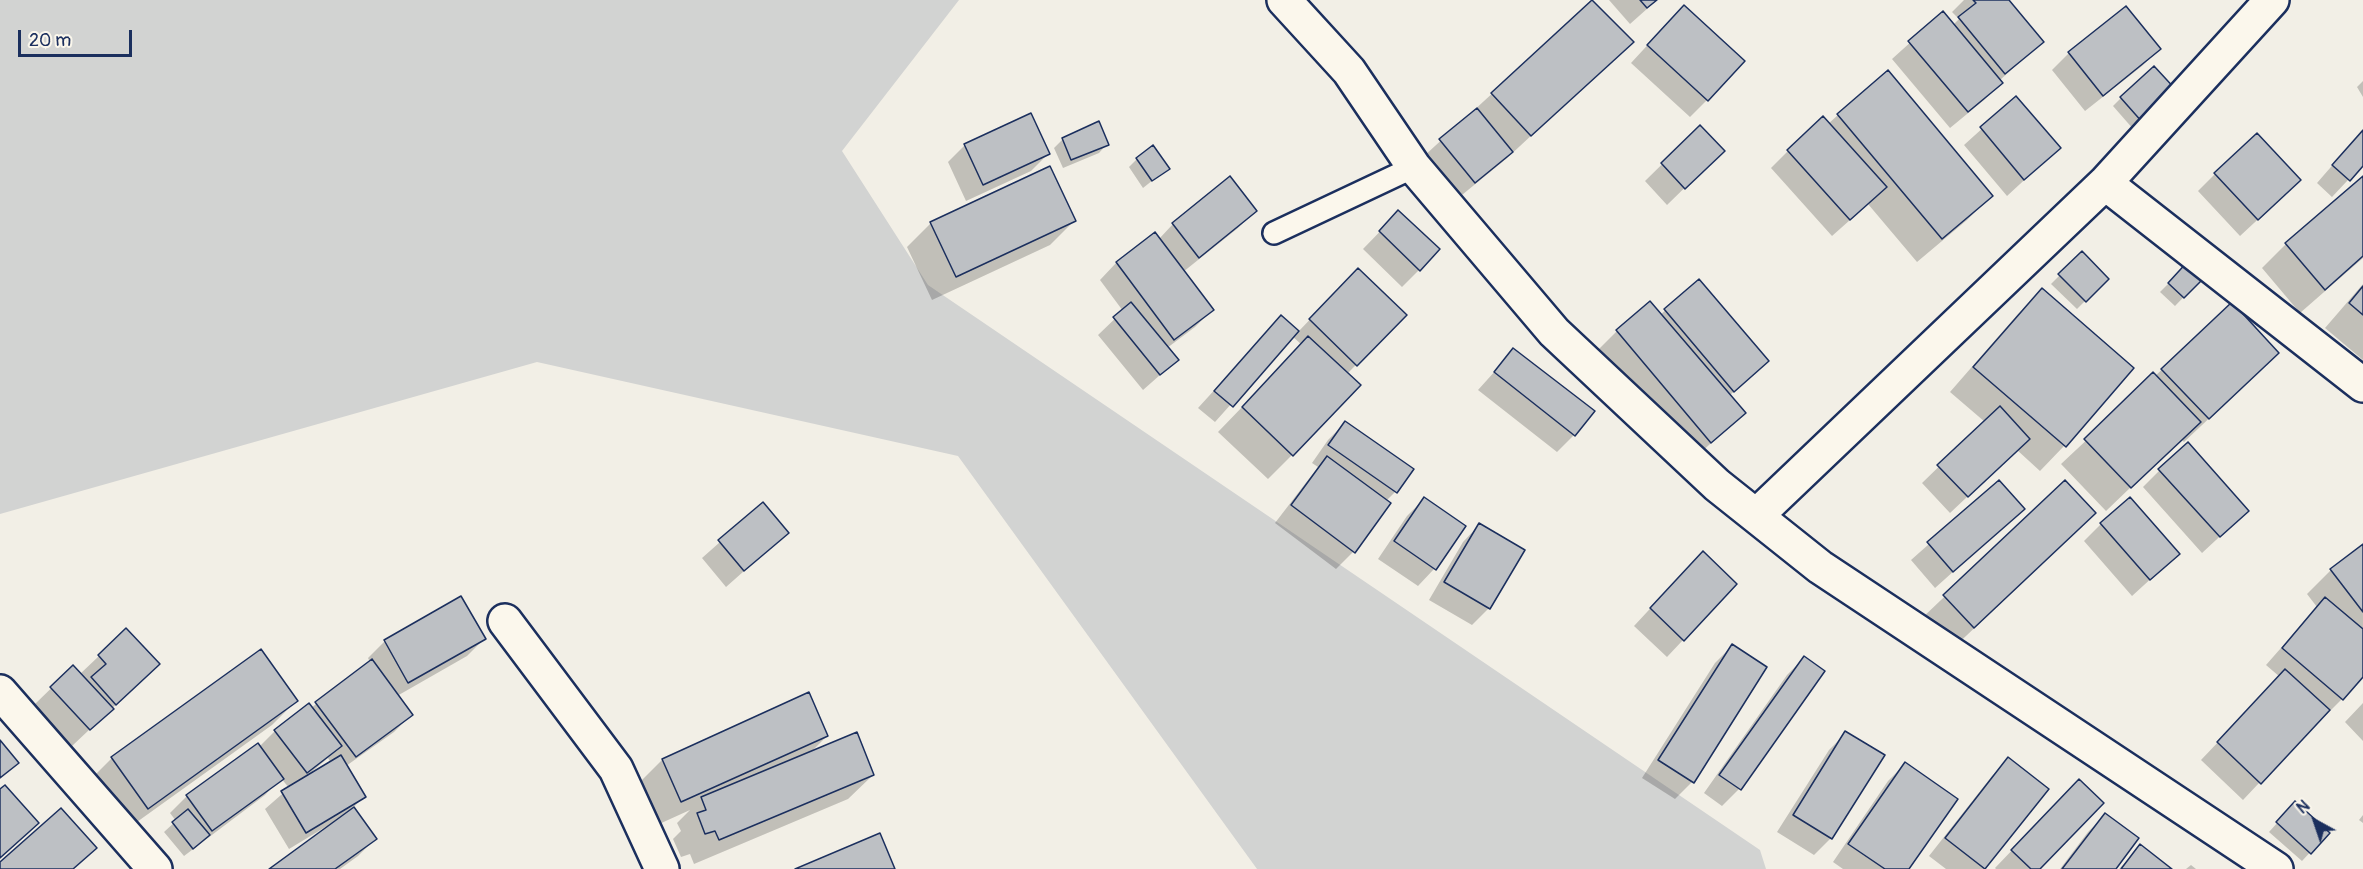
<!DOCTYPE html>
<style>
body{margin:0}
#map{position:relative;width:2363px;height:869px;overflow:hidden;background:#f2efe6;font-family:Pangolin,sans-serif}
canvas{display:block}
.north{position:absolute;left:2285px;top:791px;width:60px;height:60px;-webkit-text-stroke:4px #fbf7ec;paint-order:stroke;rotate:320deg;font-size:16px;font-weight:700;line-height:24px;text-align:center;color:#1b2f5e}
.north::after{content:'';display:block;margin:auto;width:21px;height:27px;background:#1b2f5e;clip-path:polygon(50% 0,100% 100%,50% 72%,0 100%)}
.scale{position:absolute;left:18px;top:30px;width:114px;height:27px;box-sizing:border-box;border:3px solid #1b2f5e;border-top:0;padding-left:8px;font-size:18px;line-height:21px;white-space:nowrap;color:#1b2f5e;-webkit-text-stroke:4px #fbf7ec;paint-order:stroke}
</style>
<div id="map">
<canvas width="2363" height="869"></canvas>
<div class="north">N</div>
<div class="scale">20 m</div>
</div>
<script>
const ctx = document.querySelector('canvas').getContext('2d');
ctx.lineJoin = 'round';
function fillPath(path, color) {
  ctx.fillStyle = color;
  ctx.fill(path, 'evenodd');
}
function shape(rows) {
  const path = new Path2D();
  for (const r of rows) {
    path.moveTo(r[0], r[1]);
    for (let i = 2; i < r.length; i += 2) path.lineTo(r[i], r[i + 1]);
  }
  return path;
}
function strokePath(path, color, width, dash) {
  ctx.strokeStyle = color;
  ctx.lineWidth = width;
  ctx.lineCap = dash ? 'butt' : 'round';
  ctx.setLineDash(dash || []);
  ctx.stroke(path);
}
const green = shape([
 [0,0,959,0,842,151,928,285,1760,850,1766,869,1257,869,958,456,537,362,0,514]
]);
const shadow = shape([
 [1609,0,1657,0,1630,24],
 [1964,0,2007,0,2042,42,1999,81,2001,83,1984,100,1950,128,1892,59,1943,13,1953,25,1959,19,1952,12],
 [1593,1,1632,42,1506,159,1457,199,1423,157],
 [1667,24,1707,100,1690,117,1631,63],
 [2159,49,2142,66,2085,111,2052,70,2069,53],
 [2363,81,2363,97,2357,87],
 [2175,92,2134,130,2113,106,2121,98],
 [2016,98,2059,148,2007,196,1964,145],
 [1030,115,1048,154,1031,171,966,201,948,162,965,145],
 [1838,115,1991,196,1967,220,1917,262,1868,204,1832,236,1771,168,1788,151,1828,124],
 [1700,127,1706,167,1667,205,1645,181],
 [2363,130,2363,164,2332,197,2317,183],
 [1063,139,1107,144,1099,153,1063,168,1054,148],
 [1137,159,1168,168,1143,188,1129,167],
 [2215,174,2282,197,2240,236,2198,191],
 [2363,178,2363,258,2300,313,2262,268,2286,244],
 [1255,211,1238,228,1183,272,1212,310,1195,327,1167,348,1177,360,1143,390,1098,335,1123,311,1100,280,1116,263,1155,234,1159,239,1173,224],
 [1398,213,1419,270,1402,287,1363,249],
 [1074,221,1050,245,932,300,907,247,931,223],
 [2082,253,2107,279,2077,309,2051,284],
 [2190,262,2205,275,2175,306,2160,292],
 [1699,281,1767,361,1729,396,1744,413,1686,466,1593,355,1617,331,1660,315],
 [2363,284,2363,360,2325,328],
 [1341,287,1405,315,1347,374,1292,455,1268,479,1218,432,1302,345,1292,336,1215,422,1198,408,1281,317,1298,332],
 [2042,290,2132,368,2064,446,2040,471,2017,450,1950,513,1922,483,1985,422,1950,392,2018,314],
 [2232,304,2253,377,2184,442,2181,439,2106,511,2061,464],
 [1514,350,1574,435,1557,452,1478,390],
 [1345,423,1395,492,1386,501,1389,503,1353,552,1336,569,1275,523,1318,467,1312,463,1328,440],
 [2160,470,2230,527,2202,553,2143,487],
 [1999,482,2023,509,1935,588,1911,560],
 [2065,482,2070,538,1949,652,1920,620],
 [1424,499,1434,569,1418,586,1378,559,1407,516],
 [763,504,787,533,726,587,702,558],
 [2101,524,2178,554,2132,596,2084,541],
 [1479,525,1489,608,1472,625,1429,600,1463,542],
 [2363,546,2363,674,2342,699,2325,716,2324,714,2243,800,2201,760,2280,677,2266,665,2317,607,2307,594,2331,570],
 [1686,570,1683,640,1667,657,1634,626],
 [461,598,484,639,467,656,397,696,411,715,394,732,346,766,364,796,353,808,375,839,358,856,340,869,272,869,328,828,327,826,289,849,265,809,289,788,281,778,265,795,184,856,164,832,176,821,170,813,187,796,259,747,275,731,311,708,370,662,368,658,385,641],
 [328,758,331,763,310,776,309,774],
 [1732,646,1692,782,1675,799,1642,778,1715,663],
 [99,656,141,681,72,746,34,705,73,667,80,674],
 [1804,658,1823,672,1739,789,1722,806,1704,793,1787,675],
 [296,701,272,725,123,832,88,782,112,758],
 [2363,703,2363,741,2345,722],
 [1846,733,1831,838,1814,855,1777,832,1829,750],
 [827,736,809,754,873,775,848,799,694,864,690,854,681,857,673,839,681,831,677,823,690,810,657,825,638,784,662,760],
 [2008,759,2047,789,1984,869,1946,869,1929,856,1992,776],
 [1905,764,1907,869,1843,869,1833,862,1888,781],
 [2062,798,2038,869,1996,869,1995,868],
 [2287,812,2328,833,2302,861,2269,832],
 [2105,815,2114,869,2060,869,2088,832],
 [2363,815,2363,823,2359,820],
 [2141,846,2170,869,2119,869],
 [2191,865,2196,869,2186,869]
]);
const building = shape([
 [1592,0,1634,42,1531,136,1491,93,1592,0],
 [1640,0,1657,0,1647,8,1640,0],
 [1973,0,2009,0,2044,42,2005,74,1958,17,1976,3,1973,0],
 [1684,5,1745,61,1708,101,1647,45,1684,5],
 [2126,6,2161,49,2103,96,2068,52,2126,6],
 [1943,11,2003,83,1968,112,1908,41,1943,11],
 [2154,66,2178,92,2143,123,2120,97,2154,66],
 [1888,70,1993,196,1942,239,1837,114,1888,70],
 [2016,96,2061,148,2024,180,1980,127,2016,96],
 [1477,108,1513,152,1475,183,1439,139,1477,108],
 [1031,113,1050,154,983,185,964,144,1031,113],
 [1823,116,1887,187,1850,220,1787,150,1823,116],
 [1099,121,1109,145,1071,160,1062,138,1099,121],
 [1700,125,1725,151,1685,189,1661,163,1700,125],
 [2363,130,2363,166,2350,181,2332,165,2363,130],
 [2257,133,2301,180,2258,220,2214,173,2257,133],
 [1153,145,1170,169,1152,181,1136,158,1153,145],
 [1050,166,1076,221,956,277,930,222,1050,166],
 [1230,176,1257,211,1199,258,1172,223,1230,176],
 [2363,176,2363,256,2325,290,2285,243,2363,176],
 [1398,210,1440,249,1420,271,1379,231,1398,210],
 [1155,232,1214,310,1174,340,1116,262,1155,232],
 [2082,251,2109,279,2086,302,2058,274,2082,251],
 [2190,259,2207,275,2184,298,2168,283,2190,259],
 [1358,268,1407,315,1357,366,1309,319,1358,268],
 [1699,279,1769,361,1734,392,1664,309,1699,279],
 [2363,286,2363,315,2349,303,2363,286],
 [2042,288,2134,368,2066,447,1973,367,2042,288],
 [1650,301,1746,413,1711,443,1616,330,1650,301],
 [1131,302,1179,360,1160,375,1113,317,1131,302],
 [2232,302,2279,353,2209,419,2161,369,2232,302],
 [1281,315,1299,331,1233,407,1214,391,1281,315],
 [1308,336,1361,385,1293,456,1242,407,1308,336],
 [1513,348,1595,411,1575,436,1494,372,1513,348],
 [2153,372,2201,422,2131,488,2084,439,2153,372],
 [2000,406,2030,439,1968,497,1937,465,2000,406],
 [1345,421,1414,469,1397,493,1328,445,1345,421],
 [2188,442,2249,511,2220,537,2158,469,2188,442],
 [1327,456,1391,503,1355,553,1291,505,1327,456],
 [1999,480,2025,509,1953,572,1927,542,1999,480],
 [2065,480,2096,513,1974,628,1943,595,2065,480],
 [1424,497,1466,526,1436,570,1394,541,1424,497],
 [2130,497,2180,554,2150,580,2100,523,2130,497],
 [763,502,789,533,744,571,718,540,763,502],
 [1479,523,1525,550,1490,609,1444,582,1479,523],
 [2363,544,2363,612,2330,569,2363,544],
 [1703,551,1737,584,1684,641,1650,608,1703,551],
 [461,596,486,639,408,683,384,640,461,596],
 [2325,597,2363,629,2363,677,2343,700,2282,648,2325,597],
 [126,628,160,664,116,705,91,677,106,664,98,655,126,628],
 [1732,644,1767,667,1694,783,1658,760,1732,644],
 [261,649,298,701,148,809,111,757,261,649],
 [1804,656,1825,671,1741,790,1719,775,1804,656],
 [372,659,413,715,356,757,315,702,372,659],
 [73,665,114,709,90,730,50,687,73,665],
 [2285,669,2330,710,2261,784,2217,742,2285,669],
 [809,692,828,736,681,802,662,759,809,692],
 [309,703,342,746,307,773,274,730,309,703],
 [1845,731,1885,755,1832,839,1793,815,1845,731],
 [857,732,874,775,719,840,715,831,705,834,697,813,706,810,701,797,857,732],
 [0,740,19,763,0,778,0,740],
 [258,743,284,779,212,831,186,795,258,743],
 [341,755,366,797,306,833,281,791,341,755],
 [2008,757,2049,789,1985,869,1945,838,2008,757],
 [1905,762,1958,799,1909,869,1885,869,1848,844,1905,762],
 [2079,779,2104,803,2040,869,2031,869,2011,850,2079,779],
 [5,785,39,823,0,858,0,789,5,785],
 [2295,801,2330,833,2311,854,2276,822,2295,801],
 [354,807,377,839,335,869,269,869,354,807],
 [61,808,97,848,73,869,0,869,0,862,61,808],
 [188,809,210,835,193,849,172,822,188,809],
 [2105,813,2139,838,2116,869,2062,869,2105,813],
 [880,833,895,869,795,869,880,833],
 [2140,844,2172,869,2121,869,2140,844]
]);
const service = shape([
 [1274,233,1414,167]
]);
const minor = shape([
 [1284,0,1349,71,1414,167,1554,332,1717,485,1820,567,2276,869],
 [2105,183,2363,385],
 [1756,516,2105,183,2272,0],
 [505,621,616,769,662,869],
 [0,692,155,869]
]);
fillPath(green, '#d2d3d2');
fillPath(shadow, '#0003');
fillPath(building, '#bdc0c4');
strokePath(building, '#1b2f5e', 1.5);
strokePath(service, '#1b2f5e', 26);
strokePath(minor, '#1b2f5e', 38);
strokePath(service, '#fbf7ec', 21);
strokePath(minor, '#fbf7ec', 33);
</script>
